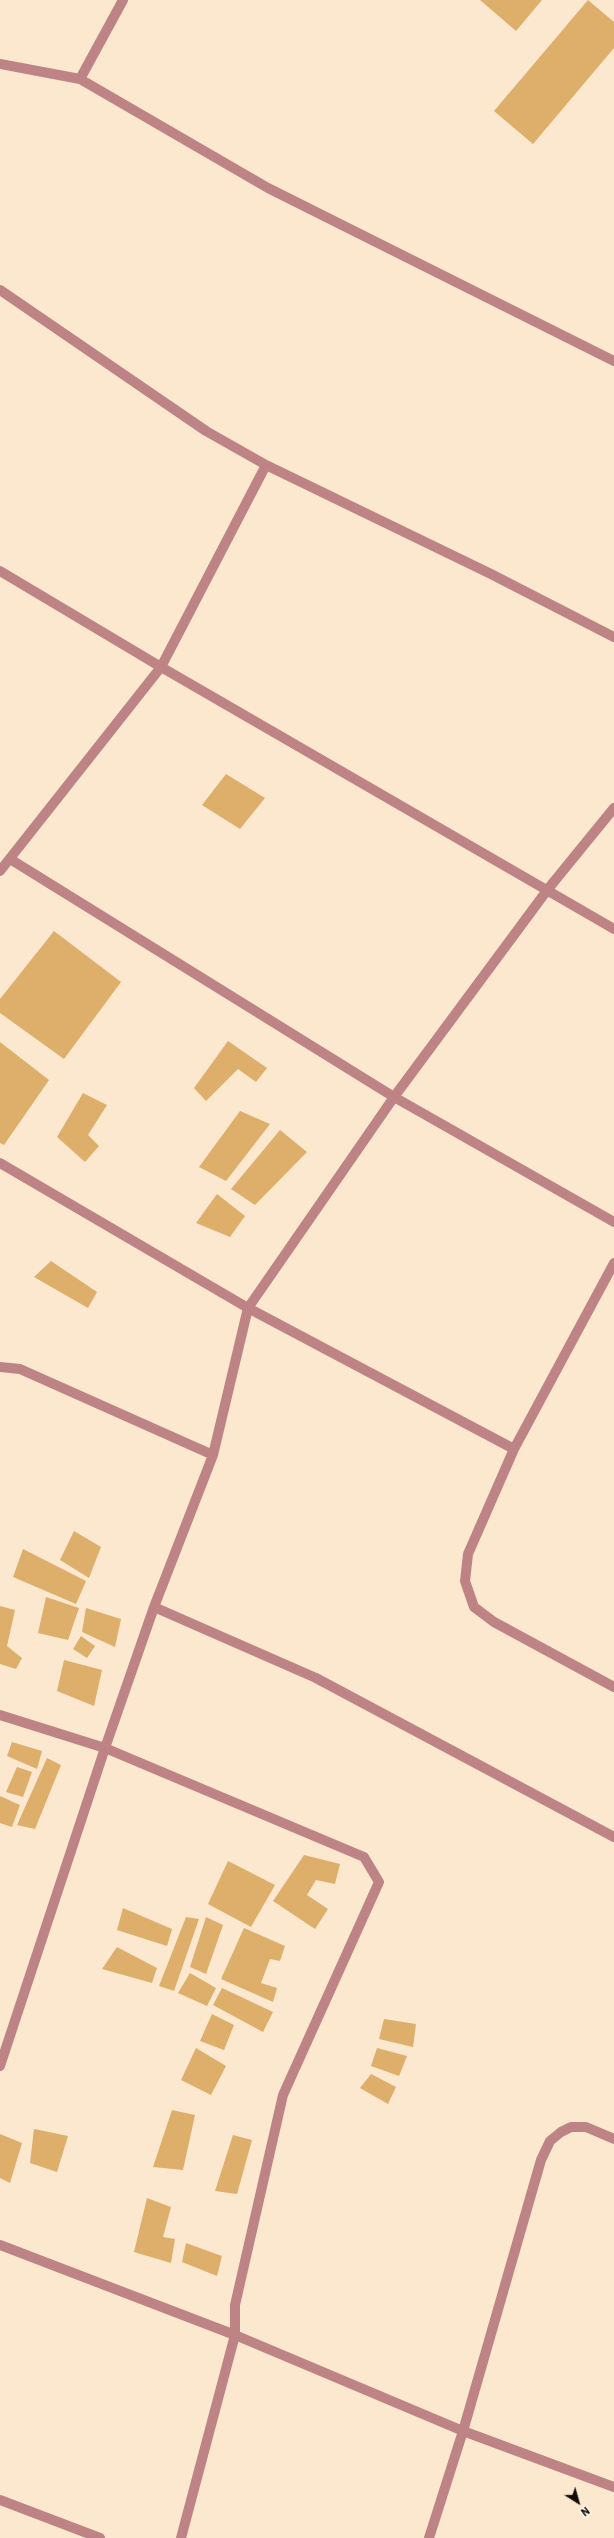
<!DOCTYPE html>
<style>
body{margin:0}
#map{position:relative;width:614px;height:2538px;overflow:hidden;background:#fbe8cf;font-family:Barlow,sans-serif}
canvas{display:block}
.north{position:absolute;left:558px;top:2482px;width:40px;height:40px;-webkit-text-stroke:3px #fff7ed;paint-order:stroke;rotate:143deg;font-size:11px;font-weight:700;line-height:16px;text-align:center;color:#120c05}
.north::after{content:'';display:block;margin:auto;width:14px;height:18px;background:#120c05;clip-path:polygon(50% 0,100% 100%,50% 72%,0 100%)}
</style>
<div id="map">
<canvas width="614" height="2538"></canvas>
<div class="north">N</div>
</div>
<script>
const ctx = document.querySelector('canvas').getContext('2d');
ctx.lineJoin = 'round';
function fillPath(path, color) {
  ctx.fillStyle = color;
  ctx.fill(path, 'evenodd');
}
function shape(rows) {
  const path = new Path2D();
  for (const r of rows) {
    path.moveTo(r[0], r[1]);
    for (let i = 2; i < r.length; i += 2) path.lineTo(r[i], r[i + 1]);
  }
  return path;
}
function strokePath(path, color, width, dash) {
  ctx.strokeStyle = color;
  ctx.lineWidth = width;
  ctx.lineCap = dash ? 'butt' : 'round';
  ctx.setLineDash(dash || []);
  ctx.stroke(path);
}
const building = shape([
 [480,0,542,0,516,31],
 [588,0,614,22,614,48,533,144,494,111],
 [226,774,265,798,240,829,202,805],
 [54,931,121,982,64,1059,0,1013,0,999],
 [228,1041,267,1068,256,1082,238,1069,206,1101,194,1088],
 [0,1042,49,1080,4,1145,0,1143],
 [83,1093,107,1105,88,1135,99,1146,85,1162,57,1137],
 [240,1111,270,1124,226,1181,199,1167],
 [280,1130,307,1152,255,1205,231,1189],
 [217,1194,245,1216,230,1237,196,1223],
 [51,1261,97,1292,88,1308,34,1277],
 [74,1531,101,1547,89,1578,60,1560],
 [23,1549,86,1581,76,1604,13,1577],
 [46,1597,79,1608,68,1640,38,1633],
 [0,1606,15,1610,7,1646,22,1658,16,1669,0,1664],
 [86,1608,121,1619,115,1647,82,1632],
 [81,1636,95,1646,87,1658,73,1649],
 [64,1660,102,1670,94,1706,57,1691],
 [12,1742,42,1751,37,1769,7,1756],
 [47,1758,61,1765,35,1829,17,1825],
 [17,1767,32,1772,23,1797,6,1792],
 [0,1796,20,1805,12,1827,0,1823],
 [304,1855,340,1864,335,1884,316,1880,307,1895,328,1909,315,1929,273,1901],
 [228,1861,275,1885,251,1927,208,1904],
 [123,1908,172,1929,167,1946,117,1930],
 [186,1917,199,1919,174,1991,159,1986],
 [206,1917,223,1925,206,1974,190,1967],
 [244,1928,285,1946,280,1961,270,1959,261,1983,277,1988,273,2002,221,1979],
 [117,1947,157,1968,152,1983,102,1969],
 [190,1973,216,1988,207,2006,178,1993],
 [222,1988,273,2012,263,2032,213,2005],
 [212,2014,234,2025,224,2050,200,2041],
 [384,2019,416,2024,413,2047,379,2039],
 [196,2048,226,2066,211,2095,181,2080],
 [377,2048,407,2056,399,2076,371,2066],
 [371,2074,396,2087,388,2104,360,2088],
 [172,2110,195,2115,183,2170,153,2167],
 [34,2129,68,2136,57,2172,30,2163],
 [0,2134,22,2143,10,2183,0,2178],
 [233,2135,252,2140,237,2194,215,2191],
 [147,2198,171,2207,163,2237,175,2239,171,2263,134,2252],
 [186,2243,222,2256,217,2276,182,2262]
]);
const minor = shape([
 [0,64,80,79,268,188,614,361],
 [80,79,123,0],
 [0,290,206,431,266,465,491,574,614,637],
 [0,571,161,667,614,929],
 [10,859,394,1097,614,1222],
 [0,871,161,667,266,465],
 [0,1163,248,1308,514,1449],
 [614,1263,514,1449,468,1554,465,1581,474,1607,494,1622,614,1687],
 [0,1367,20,1369,213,1455],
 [154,1607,316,1678,614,1837],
 [0,1715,105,1748,364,1857,379,1882,283,2095,235,2305,235,2335,181,2538],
 [0,2066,105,1748,154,1607,213,1455,248,1308,394,1097,548,889,614,808],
 [0,2245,235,2335,463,2431,614,2487],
 [0,2500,100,2538],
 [429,2538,463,2431,541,2160,550,2141,561,2132,571,2127,586,2127,614,2139]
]);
fillPath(building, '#deae6b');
strokePath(minor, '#be8485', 10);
</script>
